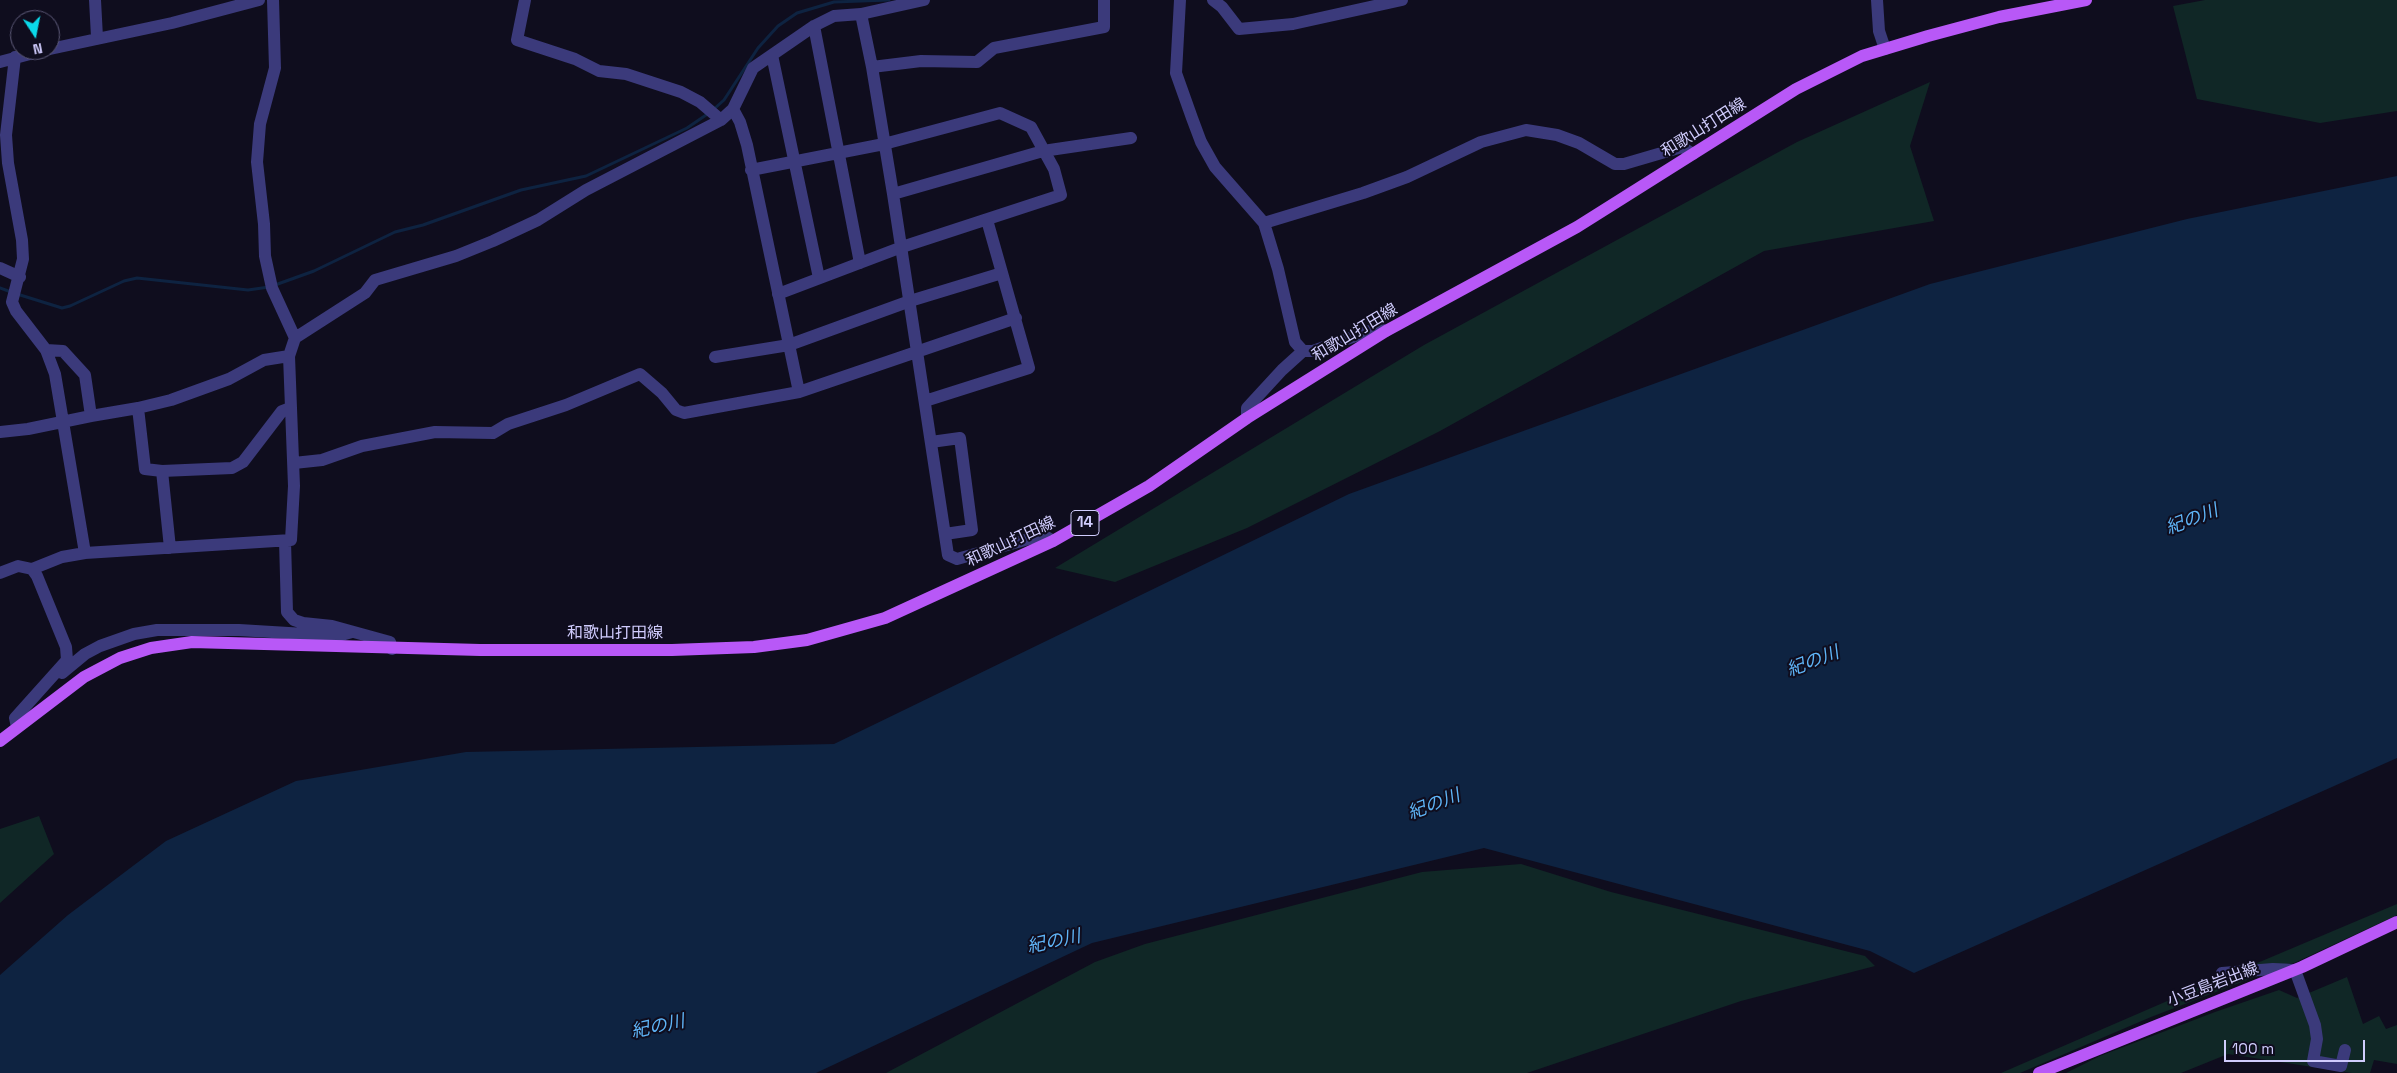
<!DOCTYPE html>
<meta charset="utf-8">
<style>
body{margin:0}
#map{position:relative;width:2397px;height:1073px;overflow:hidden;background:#0f0d1e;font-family:"Space Grotesk",sans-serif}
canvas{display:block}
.north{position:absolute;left:10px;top:10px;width:50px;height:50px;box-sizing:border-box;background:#0f0d1e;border:1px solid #5c5977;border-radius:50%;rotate:169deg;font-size:14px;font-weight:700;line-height:20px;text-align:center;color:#d0ccfd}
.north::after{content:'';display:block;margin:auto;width:18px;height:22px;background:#0bd9ea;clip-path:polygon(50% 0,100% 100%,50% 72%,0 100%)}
.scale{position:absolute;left:2224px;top:1040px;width:141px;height:22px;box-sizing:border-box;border:2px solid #d0ccfd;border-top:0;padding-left:6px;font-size:15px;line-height:18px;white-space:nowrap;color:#d0ccfd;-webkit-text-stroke:4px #0f0d1e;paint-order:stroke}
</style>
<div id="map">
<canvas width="2397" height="1073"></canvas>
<div class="north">N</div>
<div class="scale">100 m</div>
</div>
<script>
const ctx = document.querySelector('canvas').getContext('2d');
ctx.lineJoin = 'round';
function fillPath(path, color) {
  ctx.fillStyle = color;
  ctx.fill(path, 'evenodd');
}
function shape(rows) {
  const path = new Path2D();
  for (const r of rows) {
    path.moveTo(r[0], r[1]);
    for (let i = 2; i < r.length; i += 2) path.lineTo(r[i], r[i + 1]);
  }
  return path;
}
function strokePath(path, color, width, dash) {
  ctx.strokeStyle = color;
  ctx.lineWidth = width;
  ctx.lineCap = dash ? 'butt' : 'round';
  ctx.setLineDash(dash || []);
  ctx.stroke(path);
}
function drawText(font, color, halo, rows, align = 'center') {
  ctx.font = font + ' "Space Grotesk","Noto Sans JP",sans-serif';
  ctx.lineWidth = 4;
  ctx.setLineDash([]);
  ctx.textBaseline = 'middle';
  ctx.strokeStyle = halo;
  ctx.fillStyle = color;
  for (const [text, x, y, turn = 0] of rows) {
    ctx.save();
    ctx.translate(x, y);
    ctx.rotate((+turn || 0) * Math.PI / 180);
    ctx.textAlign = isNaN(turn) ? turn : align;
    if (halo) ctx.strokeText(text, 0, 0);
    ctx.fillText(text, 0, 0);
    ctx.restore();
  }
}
const green = shape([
 [2205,0,2397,0,2397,111,2320,123,2197,99,2173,6],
 [1930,82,1910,146,1934,221,1764,251,1440,431,1247,528,1115,582,1055,568,1424,345,1797,142],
 [39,816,54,854,0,903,0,829],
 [1521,864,1611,892,1865,956,1875,966,1741,1001,1527,1073,886,1073,1095,962,1145,944,1422,872],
 [2397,904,2397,915,2294,963,2243,969],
 [2268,972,2151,1017,2020,1073,2001,1073,2225,976],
 [2347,977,2363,1024,2379,1016,2386,1029,2397,1025,2397,1064,2374,1060,2370,1073,2352,1073,2228,1054,2181,1073,2066,1073,2100,1056,2215,1012,2279,990,2297,998]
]);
const water = shape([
 [2397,176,2397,758,1914,973,1870,951,1484,848,1092,943,816,1073,0,1073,0,975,68,915,166,841,296,781,466,752,834,744,1349,494,1930,284,2187,219]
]);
const stream = shape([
 [714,109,724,100,758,48,778,26,797,13,834,2,889,0],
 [275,285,314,271,395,232,423,225,521,190,586,176,687,128,709,113],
 [0,288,11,292],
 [17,294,62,308,70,306,124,281,137,278,248,290,269,287]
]);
const minor = shape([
 [95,0,97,37],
 [273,0,275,68,260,124,257,162,264,224,265,256,272,288,295,338],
 [525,0,517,40,575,59,599,71,626,74,681,92,700,102,721,120],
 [1180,0,1176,73,1192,118,1201,142,1215,167,1264,223,1278,269,1295,342,1303,351],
 [1213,0,1222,7,1239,29,1293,24,1402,0],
 [1877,0,1879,31,1885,49],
 [861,14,872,67,893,194,948,555,957,559,1043,535,1053,541],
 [814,26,860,263],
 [50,49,172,23,259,0],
 [772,55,819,278],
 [15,57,6,135,8,163,22,240,23,259,12,302,16,311,46,350,55,374,85,553],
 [0,62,45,50],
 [872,67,921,61,977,62,994,48,1104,27,1104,0],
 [733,109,740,122,747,145,799,392],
 [751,170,884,144,1000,113,1031,127,1054,169,1061,195,902,247,778,294],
 [893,194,1043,151,1131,138],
 [1264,223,1363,193,1407,177,1481,142,1526,130,1557,135,1579,143,1615,164,1624,164,1682,147,1693,154],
 [0,268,20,277],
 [46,350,63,351,85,375,91,416,138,408,145,469,162,471,170,548],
 [715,357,789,345,910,301,1002,273],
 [925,401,1029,368,987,220],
 [138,408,171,400,229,379,264,360,289,356],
 [1247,418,1247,408,1282,370,1303,351,1313,351,1378,328,1386,331],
 [0,432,28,429,91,416],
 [931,442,960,438,972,530,945,534],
 [294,463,322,460,362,446,435,432,493,433,508,424,566,405,640,374,662,393,676,410,684,413,799,392,1016,318],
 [162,471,232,468,243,462,282,411,290,408],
 [285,541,287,612,294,620,303,623,332,626,390,642,392,649],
 [0,573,18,566,32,569],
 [62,673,85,654,100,646,134,634,157,630,239,630,338,636,352,632],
 [17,727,15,718,67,660,66,647,37,576,32,569,62,557,85,553,291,540,294,486,289,356,295,338,365,293,375,280,456,256,493,241,538,220,586,190,721,120,733,109,753,68,814,26,834,16,861,14,924,0],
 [2222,973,2273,969,2295,970,2315,1025,2317,1039,2313,1061,2341,1066,2345,1050]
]);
const major = shape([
 [0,741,84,677,120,658,151,648,192,642,480,650,672,650,754,647,807,640,885,618,1053,541,1149,486,1247,418,1386,331,1577,227,1796,89,1862,56,1928,36,1999,17,2086,0],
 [2039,1073,2302,967,2397,922]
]);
const shields = [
 [1085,523,28]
];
const shieldNames = [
 ["14",1085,523]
];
const streetNames = [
 ["和歌山打田線",1704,128,-32],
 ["和歌山打田線",1355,333,-31],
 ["和歌山打田線",1011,542,-25],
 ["和歌山打田線",615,634],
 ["小豆島岩出線",2213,985,-21]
];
const waterNames = [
 ["紀の川",2192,520,-21],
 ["紀の川",1813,662,-21],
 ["紀の川",1434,805,-21],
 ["紀の川",1054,942,-12],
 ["紀の川",658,1027,-12]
];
fillPath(green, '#102726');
fillPath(water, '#0e2341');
strokePath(stream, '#0e2341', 3);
strokePath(minor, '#3b3a7b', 12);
strokePath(major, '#b858f7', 12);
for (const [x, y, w] of shields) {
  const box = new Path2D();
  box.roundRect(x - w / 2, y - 12.5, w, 25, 4);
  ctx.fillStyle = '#0f0d1e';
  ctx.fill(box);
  strokePath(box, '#d0ccfd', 1);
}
drawText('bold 15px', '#d0ccfd', null, shieldNames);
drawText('16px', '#d0ccfd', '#0f0d1e', streetNames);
drawText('italic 18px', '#5fb5f8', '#0f0d1e', waterNames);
</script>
